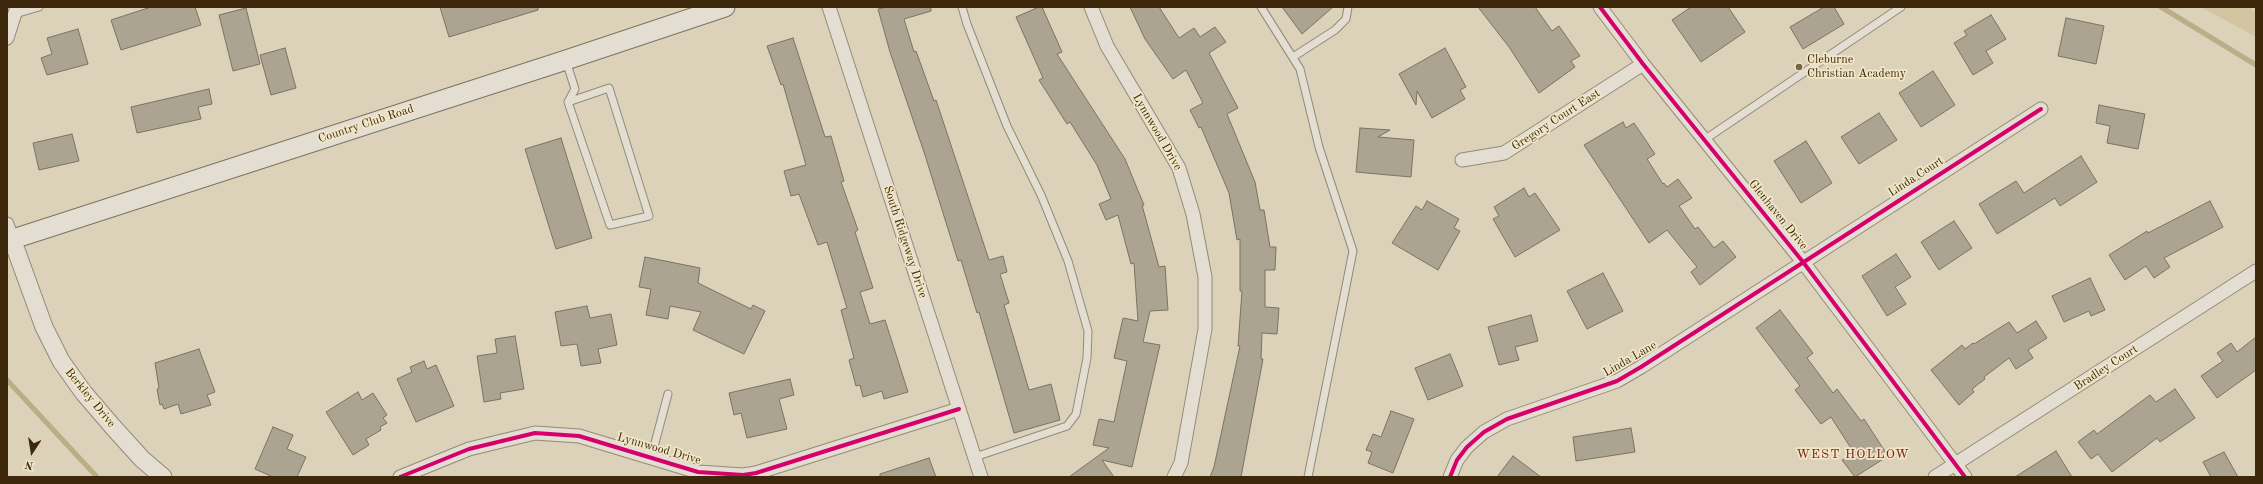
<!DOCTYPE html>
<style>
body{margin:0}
#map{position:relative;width:2263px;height:484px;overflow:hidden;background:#dbd2b9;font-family:"Old Standard TT",serif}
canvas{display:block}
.frame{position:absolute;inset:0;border:8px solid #3d280b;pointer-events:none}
.north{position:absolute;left:12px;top:432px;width:40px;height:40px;-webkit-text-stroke:3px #f1e6c8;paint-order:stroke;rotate:192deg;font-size:11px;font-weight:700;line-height:16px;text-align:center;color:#3d280b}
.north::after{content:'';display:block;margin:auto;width:14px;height:18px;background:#3d280b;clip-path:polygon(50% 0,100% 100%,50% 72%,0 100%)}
</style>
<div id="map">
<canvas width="2263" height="484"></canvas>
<div class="frame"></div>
<div class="north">N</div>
</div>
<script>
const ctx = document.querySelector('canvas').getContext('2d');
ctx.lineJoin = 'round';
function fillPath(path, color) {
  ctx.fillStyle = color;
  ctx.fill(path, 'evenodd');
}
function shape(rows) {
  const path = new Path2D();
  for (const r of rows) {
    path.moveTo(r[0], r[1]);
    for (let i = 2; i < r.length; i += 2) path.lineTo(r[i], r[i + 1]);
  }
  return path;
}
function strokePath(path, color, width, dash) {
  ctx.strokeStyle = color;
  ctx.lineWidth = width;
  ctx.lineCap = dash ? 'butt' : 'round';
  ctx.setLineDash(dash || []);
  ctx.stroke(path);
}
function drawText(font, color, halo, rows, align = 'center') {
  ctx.font = font + ' "Old Standard TT",serif';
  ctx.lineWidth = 3.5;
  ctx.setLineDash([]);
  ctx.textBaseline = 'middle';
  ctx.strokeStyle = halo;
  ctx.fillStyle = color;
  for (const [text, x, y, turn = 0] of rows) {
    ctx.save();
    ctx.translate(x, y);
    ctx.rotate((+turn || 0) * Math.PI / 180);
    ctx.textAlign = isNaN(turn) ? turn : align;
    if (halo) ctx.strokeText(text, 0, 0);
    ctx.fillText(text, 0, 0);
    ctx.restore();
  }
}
const green = shape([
 [2201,7,2249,7,2256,12,2256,37]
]);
const stream = shape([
 [2161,7,2256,65],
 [7,380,97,477]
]);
const building = shape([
 [151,7,195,7,201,25,121,50,111,20,151,7],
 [440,7,538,7,538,10,449,37,440,7],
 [887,7,931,7,931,11,904,19,914,52,916,51,934,101,936,100,989,260,1003,256,1007,272,1000,274,1009,303,1004,305,1029,390,1051,384,1060,420,1014,433,979,312,977,313,961,260,958,261,924,152,890,52,878,9,887,7],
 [1039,7,1042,7,1062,52,1057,54,1125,159,1144,205,1142,205,1159,267,1165,266,1168,310,1150,311,1143,342,1160,345,1132,467,1102,460,1114,477,1069,477,1109,448,1093,445,1099,419,1114,422,1127,361,1114,358,1123,318,1138,321,1134,263,1131,264,1118,215,1106,220,1099,204,1111,199,1097,165,1070,122,1067,124,1039,80,1043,78,1016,17,1039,7],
 [1130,7,1159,7,1179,38,1194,28,1200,37,1215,27,1226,42,1209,53,1238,108,1227,114,1255,182,1260,210,1264,210,1270,247,1276,247,1275,270,1265,270,1265,307,1279,308,1277,334,1262,333,1261,359,1263,359,1241,477,1210,477,1214,467,1240,346,1238,346,1242,291,1240,291,1240,239,1237,240,1229,193,1201,127,1199,128,1190,110,1203,103,1186,70,1173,79,1145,39,1130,7],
 [1282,7,1333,7,1302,34,1282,7],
 [1478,7,1535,7,1552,31,1559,26,1580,56,1571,61,1575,67,1539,93,1509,47,1478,7],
 [1691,7,1728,7,1745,32,1701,62,1672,20,1691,7],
 [1824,7,1834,7,1844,24,1803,49,1790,27,1824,7],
 [246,8,260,64,233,71,219,15,246,8],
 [1991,15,2006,39,1986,51,1993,63,1973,75,1954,43,1967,35,1964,31,1991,15],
 [2066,18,2104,26,2096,64,2058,56,2066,18],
 [78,29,88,64,47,75,41,58,52,54,47,38,78,29],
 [793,38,825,137,831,136,844,181,841,182,858,230,855,232,873,288,860,292,870,324,885,320,908,392,884,399,882,391,863,397,860,385,856,386,849,360,854,358,841,310,847,308,827,242,818,245,799,194,791,196,784,171,806,165,783,84,781,85,767,46,793,38],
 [285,48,296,88,271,95,260,55,285,48],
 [1445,48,1466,87,1460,90,1465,99,1432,118,1417,91,1416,105,1399,74,1445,48],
 [1933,71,1955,105,1921,127,1899,93,1933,71],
 [209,89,212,104,198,107,201,119,137,133,131,107,209,89],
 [2099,105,2145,114,2138,149,2107,143,2110,126,2096,123,2099,105],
 [1879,113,1897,140,1859,164,1841,137,1879,113],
 [1623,122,1626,128,1634,123,1655,154,1647,159,1663,184,1664,183,1667,187,1678,179,1692,198,1679,206,1695,229,1698,227,1714,248,1723,241,1736,257,1700,285,1691,272,1697,267,1667,230,1649,243,1584,145,1623,122],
 [1360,128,1390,130,1378,137,1414,140,1411,177,1356,172,1360,128],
 [72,134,79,161,39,170,33,143,72,134],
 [561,138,592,238,556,249,525,149,561,138],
 [1806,141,1832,183,1801,203,1774,161,1806,141],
 [2081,156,2097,182,2060,206,2055,198,1997,234,1979,204,2016,181,2024,193,2081,156],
 [1524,188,1529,197,1535,193,1560,230,1515,257,1493,219,1499,216,1494,207,1524,188],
 [1427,201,1459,219,1454,228,1460,231,1438,270,1392,243,1416,206,1422,210,1427,201],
 [2210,201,2223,227,2164,258,2170,267,2154,278,2146,266,2125,280,2109,255,2147,231,2148,233,2210,201],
 [1954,221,1972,248,1939,270,1921,242,1954,221],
 [1896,254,1911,277,1895,287,1906,304,1887,316,1862,276,1896,254],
 [645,257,700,268,698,283,751,309,753,305,765,311,744,354,693,330,701,312,670,306,668,319,646,315,651,289,639,287,645,257],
 [1603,273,1623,311,1587,329,1567,291,1603,273],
 [2090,278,2105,310,2091,316,2089,311,2064,322,2052,296,2090,278],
 [587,306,590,318,611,314,617,345,598,349,601,363,581,366,577,344,561,346,555,312,587,306],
 [1780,310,1813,353,1807,358,1833,393,1837,389,1861,421,1864,419,1888,456,1855,477,1842,460,1854,453,1831,417,1821,424,1795,390,1800,386,1756,328,1780,310],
 [1531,315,1538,341,1515,347,1519,360,1499,365,1488,327,1531,315],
 [2036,321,2047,338,2028,350,2033,358,2016,369,2009,358,1984,377,1985,379,1972,389,1974,392,1959,405,1931,370,1962,345,1965,349,1973,343,1974,344,2009,322,2017,333,2036,321],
 [515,336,524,389,500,393,501,399,484,402,477,356,497,353,495,339,515,336],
 [2256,337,2256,370,2217,398,2201,376,2223,361,2217,353,2231,343,2237,352,2256,337],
 [199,349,215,392,207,395,211,405,181,414,178,404,164,409,162,404,160,405,157,389,159,388,155,363,199,349],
 [1450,354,1463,386,1428,400,1415,368,1450,354],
 [424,361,427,369,436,365,454,406,416,422,397,379,412,372,410,367,424,361],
 [790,379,794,395,779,399,787,429,747,438,741,413,734,415,729,393,790,379],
 [2175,389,2195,418,2160,442,2157,438,2112,472,2098,454,2091,459,2078,442,2094,430,2097,434,2150,395,2156,402,2175,389],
 [358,392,362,400,373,393,387,415,383,418,387,423,380,427,381,430,366,439,369,445,353,455,326,412,358,392],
 [1391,411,1414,419,1393,473,1368,463,1372,452,1366,450,1373,434,1381,437,1391,411],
 [273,427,293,435,287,449,306,457,297,477,273,477,255,469,273,427],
 [1631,428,1635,452,1576,461,1573,437,1631,428],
 [2056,451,2072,477,2015,477,2056,451],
 [2224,452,2238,477,2211,477,2203,462,2224,452],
 [1513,456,1541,477,1497,477,1513,456],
 [929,458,936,477,880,477,880,474,929,458]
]);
const service = shape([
 [962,7,967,24,1007,126,1041,195,1068,261,1088,331,1087,358,1076,414,1067,426,975,457],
 [1261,7,1300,69,1319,147,1353,251,1308,477],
 [15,14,39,7],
 [1293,57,1335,30,1346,19,1348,7],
 [566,61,575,89,568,102,610,225,649,216,609,88,568,102],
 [1704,140,1901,7],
 [651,458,668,394]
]);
const minor = shape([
 [829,7,981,477],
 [1091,7,1107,46,1179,168,1193,214,1205,277,1205,329,1181,463,1174,477],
 [1600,7,1643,64,1803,262,1965,477],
 [7,38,17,7],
 [1462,160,1504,153,1643,64],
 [7,224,12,239],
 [400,477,469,449,535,433,579,436,698,472,743,475,756,473,959,409],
 [1450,477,1457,460,1467,447,1484,432,1507,419,1617,381,1641,367,2041,109],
 [1935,477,2256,271]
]);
const tertiary = shape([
 [12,239,44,327,61,361,83,392,113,427,142,459,163,477]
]);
const secondary = shape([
 [7,241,566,60,725,7]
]);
const cycleway = shape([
 [1600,7,1643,64,1803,262,1965,477],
 [400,477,469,449,535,433,579,436,698,472,743,475,756,473,959,409],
 [1450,477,1457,460,1467,447,1484,432,1507,419,1617,381,1641,367,2041,109]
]);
const markers = [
 [1799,67,4,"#746448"]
];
const poiNames = [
 ["Cleburne",1807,60],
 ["Christian Academy",1807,74]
];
const streetNames = [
 ["Gregory Court East",1556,120,-33],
 ["Country Club Road",366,124,-18],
 ["Lynnwood Drive",1157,132,60],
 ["Linda Court",1916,177,-33],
 ["Glenhaven Drive",1778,215,51],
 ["South Ridgeway Drive",905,242,72],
 ["Linda Lane",1630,359,-30],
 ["Bradley Court",2106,368,-33],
 ["Berkley Drive",90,398,51],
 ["Lynnwood Drive",659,449,16]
];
const neighbourhoodNames = [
 ["WEST HOLLOW",1853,455]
];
fillPath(green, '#d3c5a2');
strokePath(stream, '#bcad89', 5);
fillPath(building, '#aba491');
strokePath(building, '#7b7362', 1);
strokePath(service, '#928a79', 9);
strokePath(minor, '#928a79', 15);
strokePath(tertiary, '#928a79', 19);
strokePath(secondary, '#7b7362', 21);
strokePath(service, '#e3ded1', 7);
strokePath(minor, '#e3ded1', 13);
strokePath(tertiary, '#e3ded1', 17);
strokePath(secondary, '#e3ded1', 19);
strokePath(cycleway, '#d6006c', 4);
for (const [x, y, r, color] of markers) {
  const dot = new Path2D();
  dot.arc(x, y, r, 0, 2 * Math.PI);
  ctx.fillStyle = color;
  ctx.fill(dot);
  strokePath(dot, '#f1e6c8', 1.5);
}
drawText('12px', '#3d280b', '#f1e6c8', poiNames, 'left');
drawText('12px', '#3d280b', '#f1e6c8', streetNames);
ctx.letterSpacing = '1px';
drawText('13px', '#7a1f14', '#f1e6c8', neighbourhoodNames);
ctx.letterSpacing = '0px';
</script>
